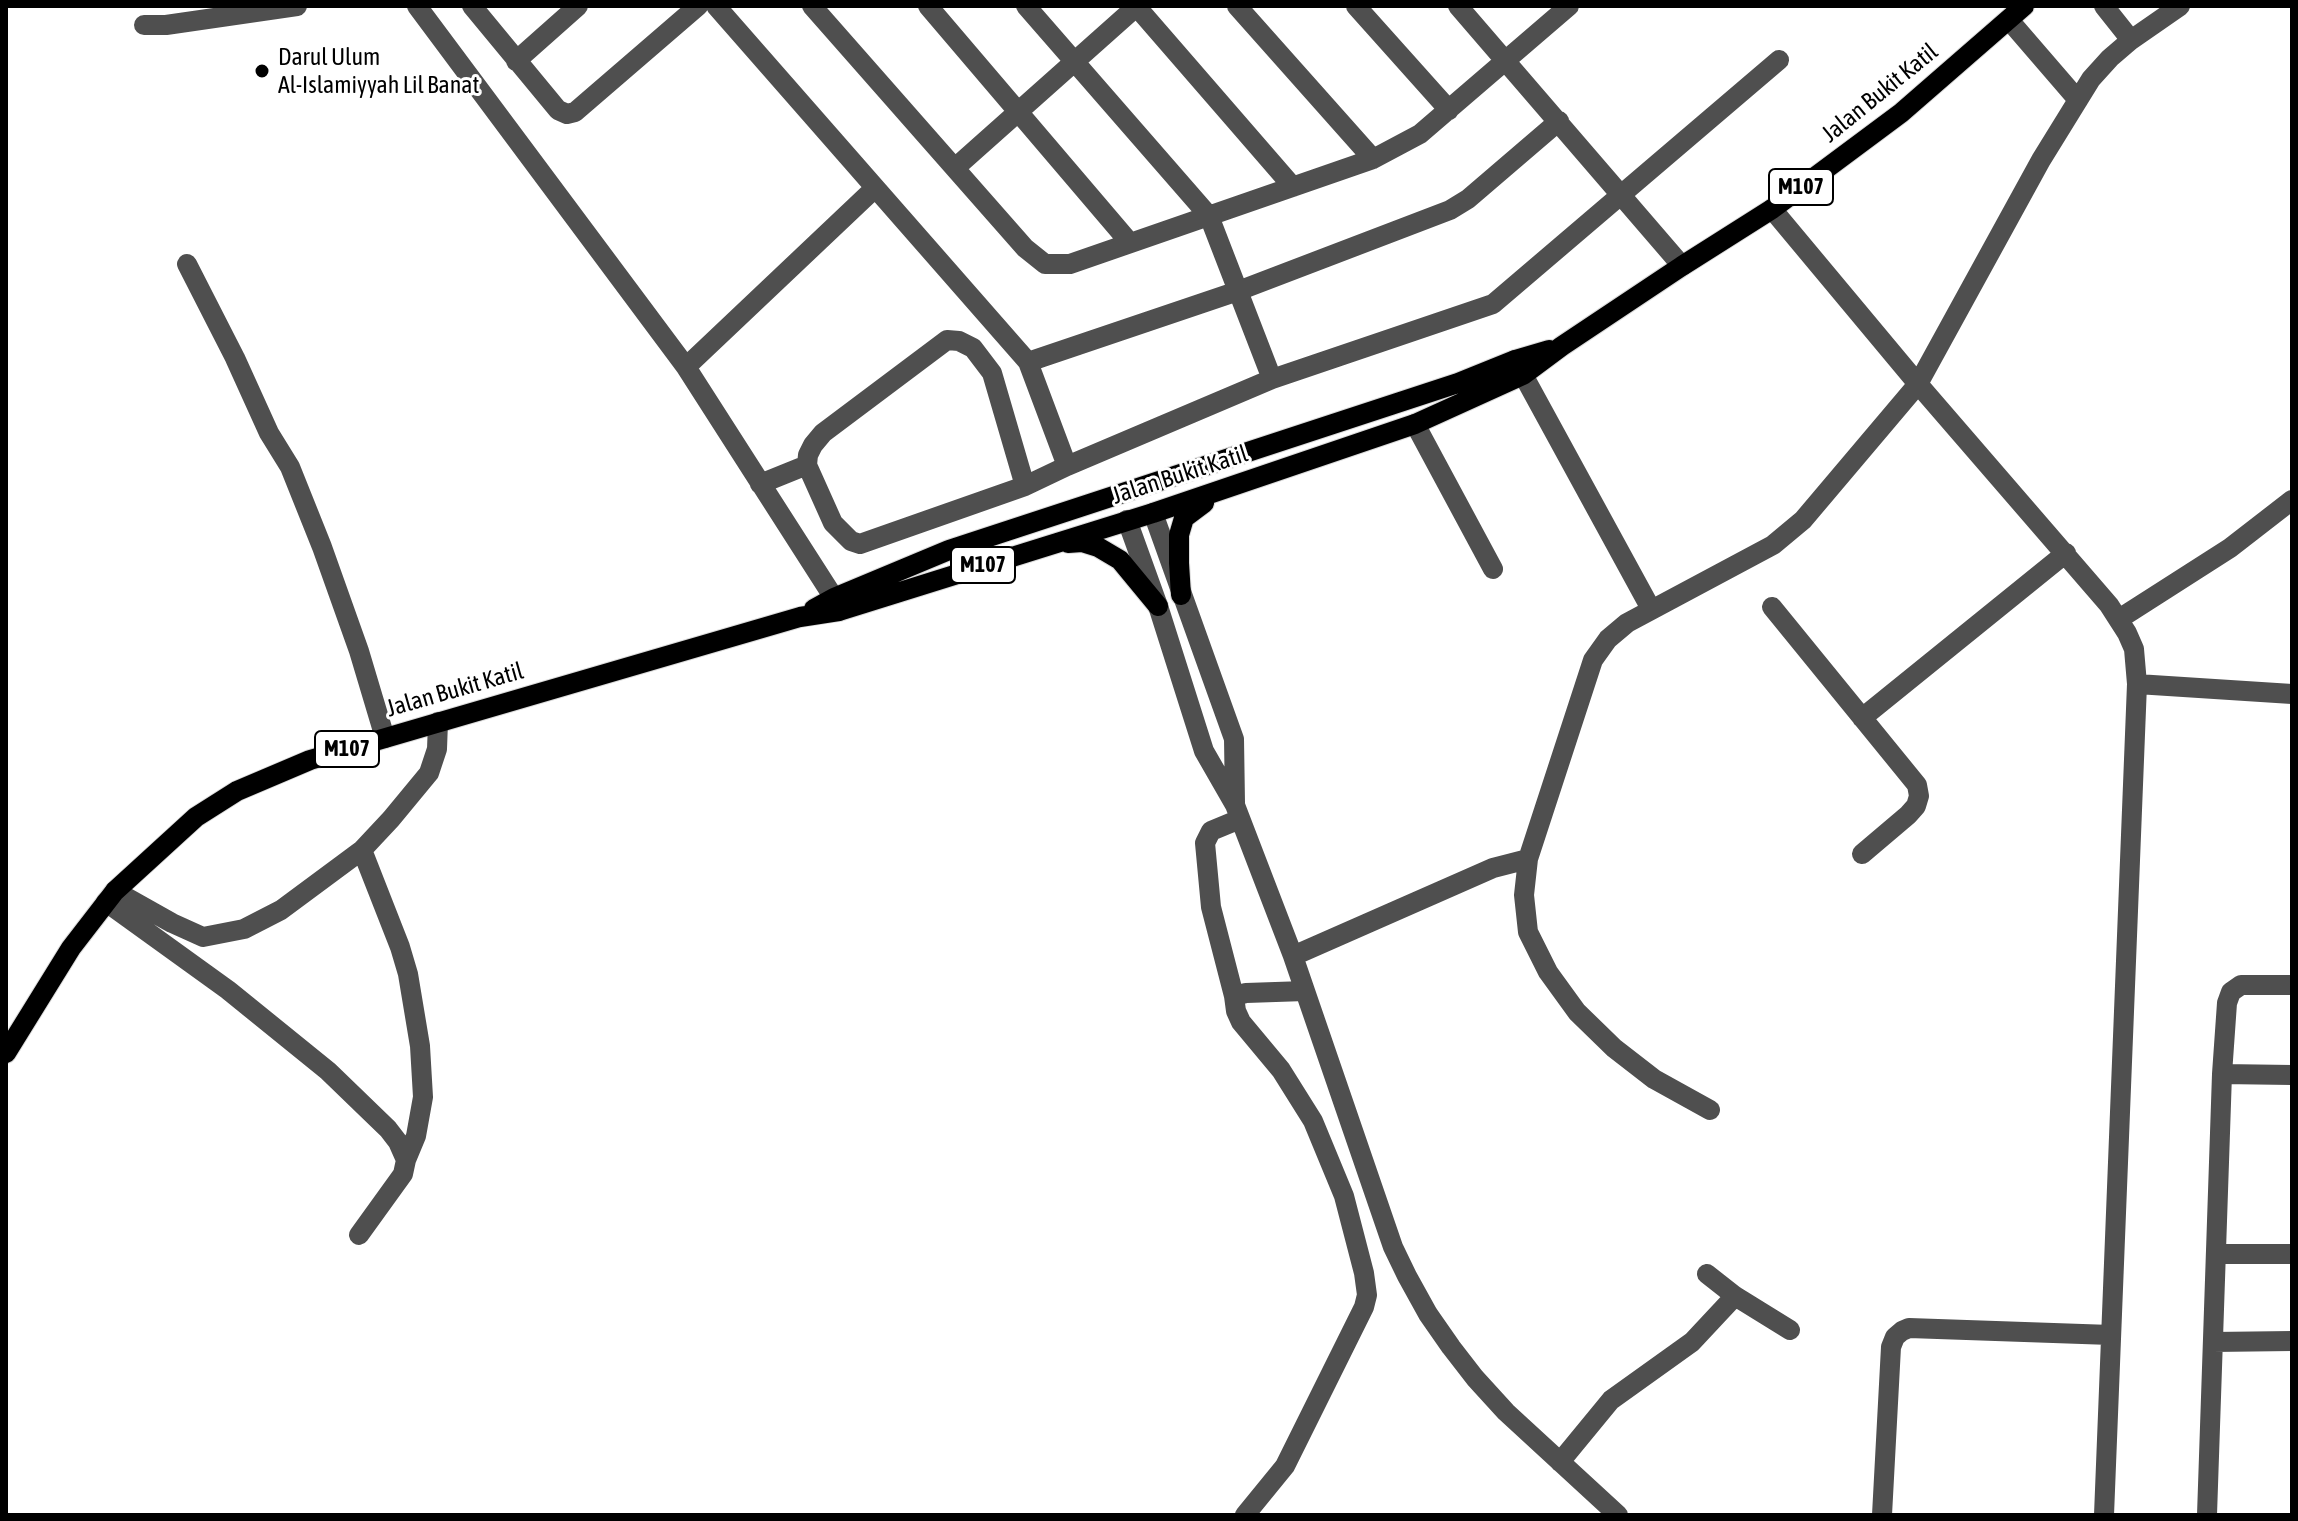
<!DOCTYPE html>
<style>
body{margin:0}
#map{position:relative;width:2298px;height:1521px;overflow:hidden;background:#fff;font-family:"Asap Condensed",sans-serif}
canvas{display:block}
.frame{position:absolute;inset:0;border:8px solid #000;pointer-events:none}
</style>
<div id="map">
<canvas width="2298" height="1521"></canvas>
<div class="frame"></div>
</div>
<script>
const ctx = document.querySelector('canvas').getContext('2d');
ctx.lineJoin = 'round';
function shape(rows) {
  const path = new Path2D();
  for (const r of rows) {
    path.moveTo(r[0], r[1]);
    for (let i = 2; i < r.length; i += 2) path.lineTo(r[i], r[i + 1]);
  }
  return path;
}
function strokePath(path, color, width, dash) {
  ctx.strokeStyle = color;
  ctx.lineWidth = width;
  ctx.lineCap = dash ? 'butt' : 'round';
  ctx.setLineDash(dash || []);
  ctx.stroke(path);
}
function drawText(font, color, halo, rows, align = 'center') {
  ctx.font = font + ' "Asap Condensed",sans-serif';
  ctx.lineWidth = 6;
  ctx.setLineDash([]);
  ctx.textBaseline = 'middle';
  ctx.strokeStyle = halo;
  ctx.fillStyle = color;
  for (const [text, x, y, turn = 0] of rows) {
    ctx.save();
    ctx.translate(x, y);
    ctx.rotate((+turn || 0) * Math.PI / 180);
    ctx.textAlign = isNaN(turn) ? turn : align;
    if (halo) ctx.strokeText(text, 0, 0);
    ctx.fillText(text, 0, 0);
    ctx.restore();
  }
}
const minor = shape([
 [417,6,686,367,834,598,839,611],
 [472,6,558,110,567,114,575,112,698,6],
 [716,6,1028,362,1067,466],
 [812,6,1025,248,1045,264,1070,264,1373,159,1420,134,1569,6],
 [928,6,1130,243],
 [1026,6,1209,216,1272,379],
 [1136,6,1293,187],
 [1237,6,1373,159],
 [1356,6,1449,110],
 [1458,6,1682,266],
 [2104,6,2131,40],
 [2009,20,2078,100],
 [144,25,166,25,297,6],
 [516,61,578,6],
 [955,168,1137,6],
 [1772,209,1918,384,2109,605,2127,633,2134,649,2137,684,2104,1515],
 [187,264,235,358,269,433,290,467,322,547,359,651,385,738],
 [1515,360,1651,609],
 [1028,362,1238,291,1450,210,1468,199,1559,121],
 [686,367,875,188],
 [1415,424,1493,569],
 [760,484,807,465],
 [1025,486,992,373,973,348,959,341,947,340,823,433,813,445,808,455,807,465,833,523,851,541,860,544,1025,486,1067,466,1272,379,1493,304,1779,60],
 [1153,513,1234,739,1235,803],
 [1127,520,1158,606,1204,751,1235,805,1293,956,1393,1247,1407,1276,1428,1314,1451,1347,1475,1378,1506,1412,1618,1515],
 [1772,607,1917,785,1919,796,1916,806,1908,815,1862,854],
 [2119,619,2230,548,2292,500],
 [2137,684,2292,694],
 [1862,718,2066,553],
 [362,850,400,947,408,974,420,1046,423,1097,416,1136,406,1160],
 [115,891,172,923,203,937,244,929,281,910,362,850,391,819,429,773,437,749,438,722],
 [106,902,228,990,328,1071,388,1129,398,1142,406,1160,403,1174,359,1235],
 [1293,956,1493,868,1528,859],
 [1234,996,1211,907,1205,843,1211,831,1240,819],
 [2222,1074,2292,1075],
 [1710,1110,1654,1079,1614,1048,1577,1012,1548,972,1528,932,1524,895,1528,859,1593,660,1608,639,1627,623,1773,545,1803,520,1918,384,2041,160,2091,79,2110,58,2131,40,2180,6],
 [2216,1254,2292,1254],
 [1707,1274,1735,1296,1790,1330],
 [2213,1342,2292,1341],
 [1560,1462,1611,1400,1692,1342,1735,1296],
 [1245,1515,1285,1466,1364,1307,1367,1295,1364,1273,1344,1196,1313,1121,1281,1070,1241,1022,1236,1011,1234,996,1246,993,1305,991],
 [1882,1515,1891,1347,1895,1337,1902,1331,1909,1328,2111,1335],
 [2207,1515,2222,1074,2227,1003,2231,992,2241,985,2292,985]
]);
const major = shape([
 [1068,543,1082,542,1098,547,1120,560,1158,606],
 [1181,595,1179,563,1179,535,1184,518,1204,503],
 [814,609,834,598,949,550,1458,383,1515,360,1549,350],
 [6,1053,71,948,115,891,196,817,237,791,310,760,800,617,839,611,1153,513,1415,424,1523,375,1562,346,1682,266,1772,209,1901,113,2024,6]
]);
const markers = [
 [262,71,8,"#000"]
];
const shields = [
 [1801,187,64],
 [983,565,64],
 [347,749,64]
];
const shieldNames = [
 ["M107",1801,187],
 ["M107",983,565],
 ["M107",347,749]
];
const poiNames = [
 ["Darul Ulum",278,57],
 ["Al-Islamiyyah Lil Banat",278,85]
];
const streetNames = [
 ["Jalan Bukit Katil",1880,93,-39],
 ["Jalan Bukit Katil",1180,475,-18],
 ["Jalan Bukit Katil",455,690,-16]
];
strokePath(major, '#dbdbdb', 22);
strokePath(minor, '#4f4f4f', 20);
strokePath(major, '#000', 20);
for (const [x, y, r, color] of markers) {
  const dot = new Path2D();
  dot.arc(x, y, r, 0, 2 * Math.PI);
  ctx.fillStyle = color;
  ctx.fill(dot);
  strokePath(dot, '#fff', 3);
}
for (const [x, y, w] of shields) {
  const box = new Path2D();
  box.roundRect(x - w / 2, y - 18, w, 36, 6);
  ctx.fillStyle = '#fff';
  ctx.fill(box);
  strokePath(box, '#000', 2);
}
drawText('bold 22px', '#000', null, shieldNames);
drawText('24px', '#000', '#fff', poiNames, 'left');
drawText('24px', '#000', '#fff', streetNames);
</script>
